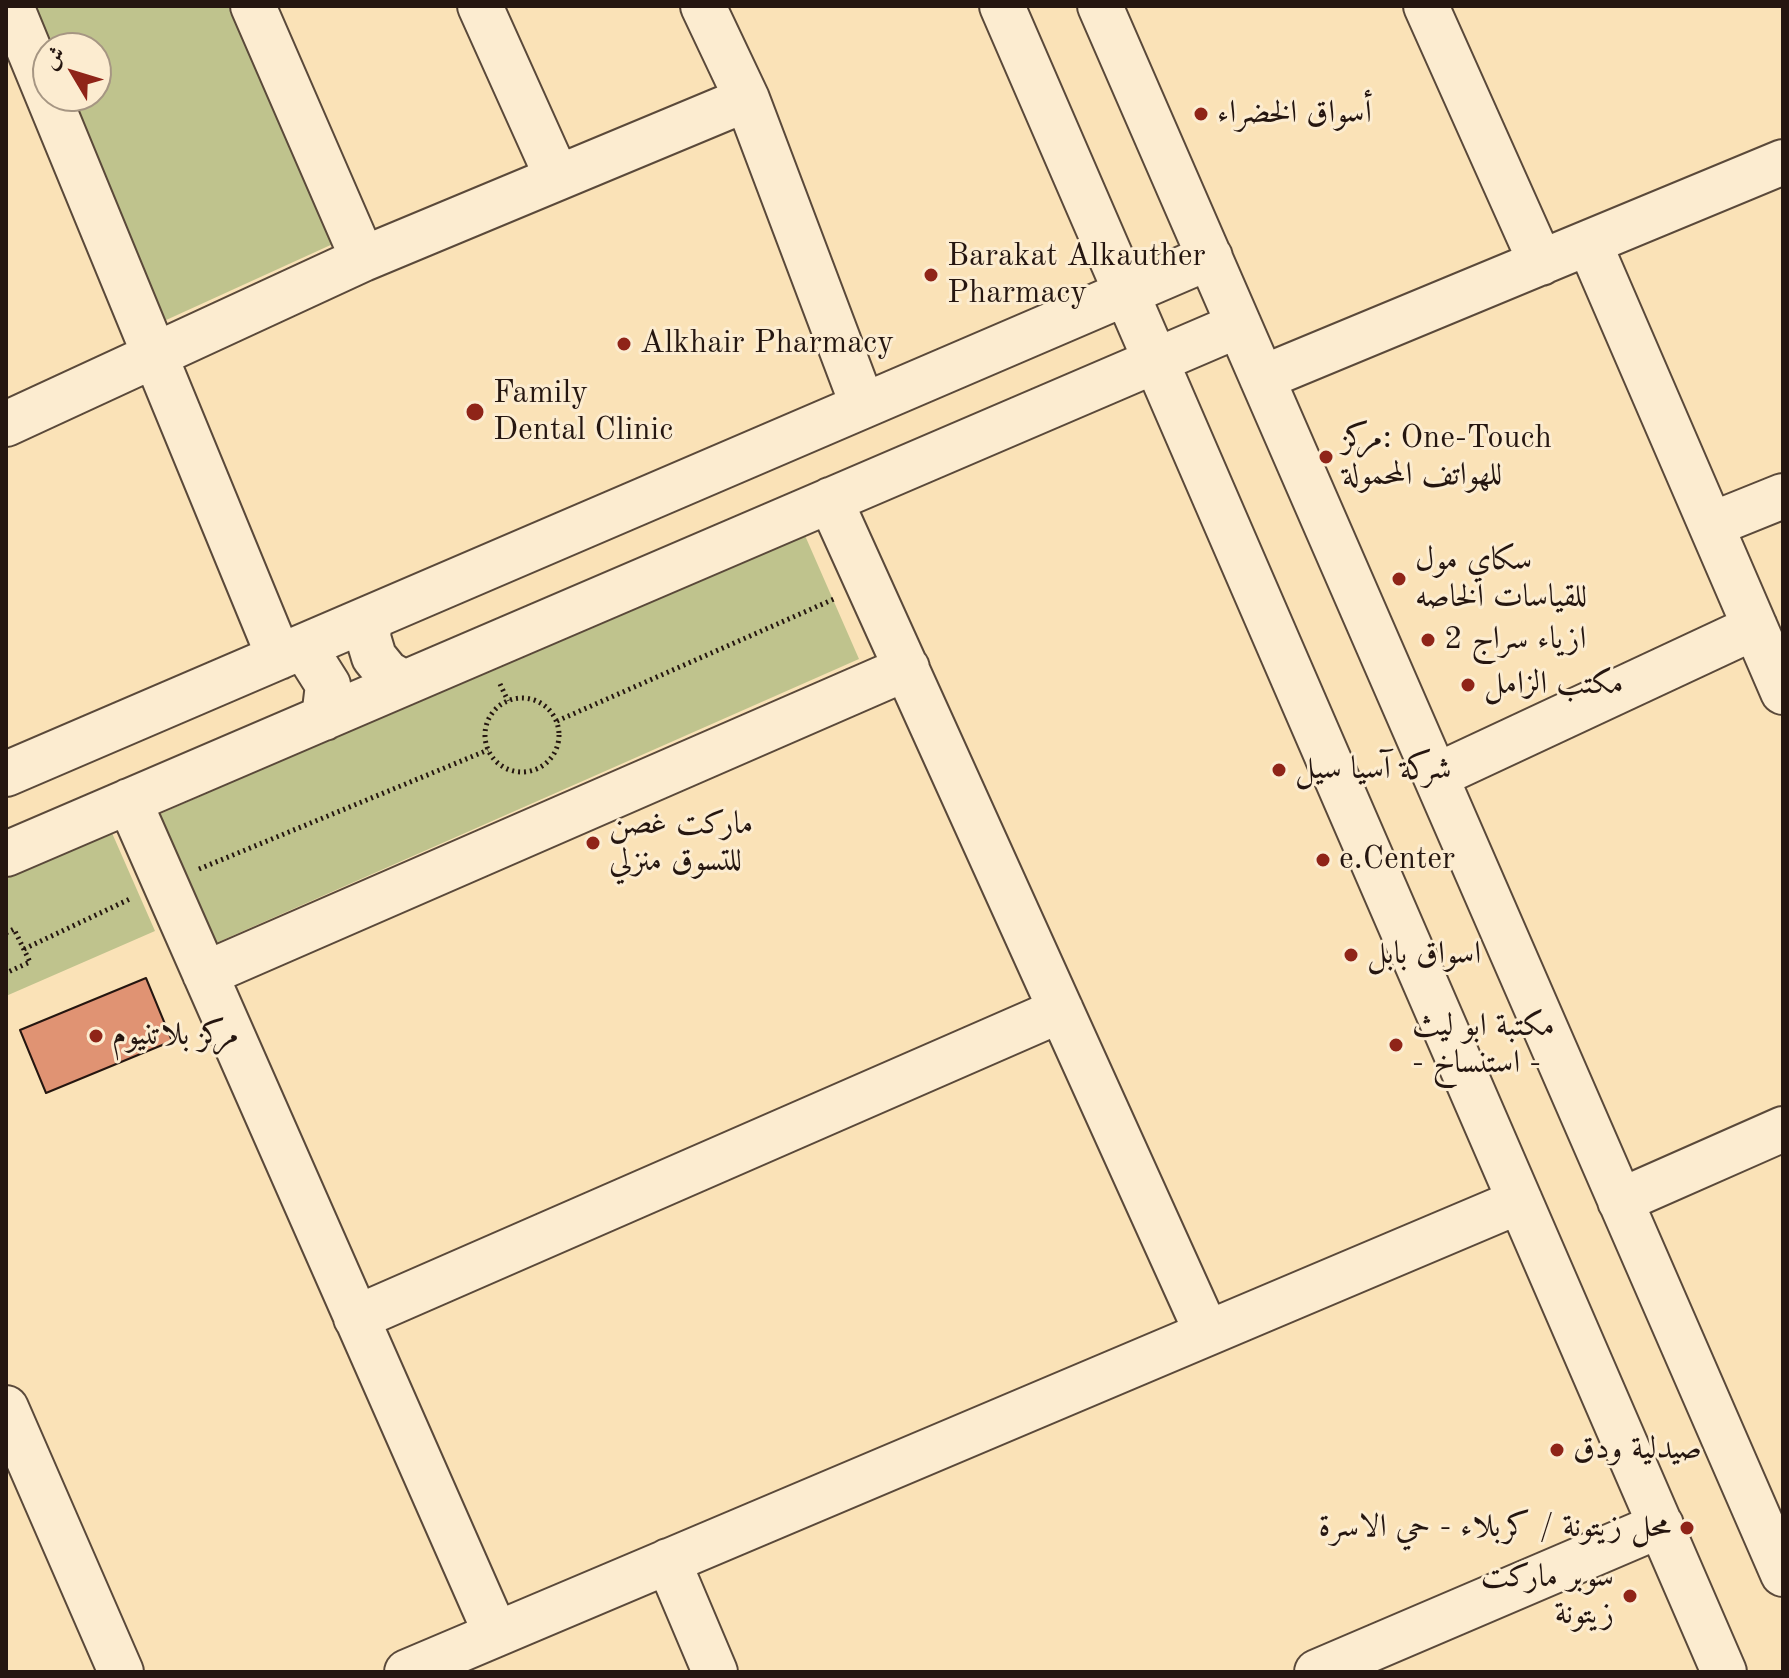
<!DOCTYPE html>
<meta charset="utf-8">
<style>
body{margin:0}
#map{position:relative;width:1789px;height:1678px;overflow:hidden;background:#fae2b7;font-family:"Old Standard TT",Amiri,serif}
canvas{display:block}
.frame{position:absolute;inset:0;border:8px solid #251610;pointer-events:none}
.north{position:absolute;left:32px;top:32px;width:80px;height:80px;box-sizing:border-box;background:#fcecd0;border:2px solid #a69683;border-radius:50%;rotate:308deg;font-size:22px;font-weight:700;line-height:32px;text-align:center;color:#251610}
.north::after{content:'';display:block;margin:auto;width:28px;height:36px;background:#8f2418;clip-path:polygon(50% 0,100% 100%,50% 72%,0 100%)}
</style>
<div id="map">
<canvas width="1789" height="1678"></canvas>
<div class="frame"></div>
<div class="north">ش</div>
</div>
<script>
const ctx = document.querySelector('canvas').getContext('2d');
ctx.lineJoin = 'round';
function fillPath(path, color) {
  ctx.fillStyle = color;
  ctx.fill(path, 'evenodd');
}
function shape(rows) {
  const path = new Path2D();
  for (const r of rows) {
    if (r.length === 3) {
      path.moveTo(r[0] + r[2], r[1]);
      path.arc(r[0], r[1], r[2], 0, 2 * Math.PI);
      continue;
    }
    path.moveTo(r[0], r[1]);
    for (let i = 2; i < r.length; i += 2) path.lineTo(r[i], r[i + 1]);
  }
  return path;
}
function strokePath(path, color, width, dash) {
  ctx.strokeStyle = color;
  ctx.lineWidth = width;
  ctx.lineCap = dash ? 'butt' : 'round';
  ctx.setLineDash(dash || []);
  ctx.stroke(path);
}
function drawText(font, color, halo, rows, align = 'center') {
  ctx.font = font + ' "Old Standard TT",Amiri,serif';
  ctx.lineWidth = 6;
  ctx.setLineDash([]);
  ctx.textBaseline = 'middle';
  ctx.strokeStyle = halo;
  ctx.fillStyle = color;
  for (const [text, x, y, turn = 0] of rows) {
    ctx.save();
    ctx.translate(x, y);
    ctx.rotate((+turn || 0) * Math.PI / 180);
    ctx.textAlign = isNaN(turn) ? turn : align;
    if (halo) ctx.strokeText(text, 0, 0);
    ctx.fillText(text, 0, 0);
    ctx.restore();
  }
}
const green = shape([
 [21,6,228,6,335,243,164,321,62,96,96,96,96,48,48,48],
 [803,531,859,659,216,943,160,814],
 [112,833,155,931,6,996,6,879]
]);
const building = shape([
 [146,978,172,1041,46,1093,20,1030,146,978]
]);
const path = shape([
 [500,684,508,701],
 [522,735,37],
 [557,721,834,599],
 [199,869,488,750],
 [6,933,14,929,30,962,6,973],
 [24,949,132,898]
]);
const minor = shape([
 [11,6,279,657],
 [253,6,363,259],
 [480,6,557,177],
 [703,6,747,99,863,406],
 [1002,6,1724,1672],
 [1100,6,1783,1574],
 [1426,6,1541,263],
 [1589,243,1783,692],
 [1262,378,1783,162],
 [6,424,363,259,747,99],
 [830,500,1207,1333],
 [1711,525,1783,496],
 [370,618,368,637,374,657,387,673,404,683],
 [297,649,311,658,328,685,324,718],
 [6,774,1210,257],
 [1436,776,1755,627],
 [129,801,496,1634],
 [6,854,1239,325],
 [205,974,907,668],
 [1620,1201,1783,1129],
 [356,1318,1061,1010],
 [6,1408,121,1672],
 [668,1561,715,1672],
 [407,1672,1520,1201],
 [1317,1672,1661,1525]
]);
const markers = [
 [1201,114,8,"#8f2418"],
 [931,275,8,"#8f2418"],
 [624,344,8,"#8f2418"],
 [475,412,10,"#8f2418"],
 [1326,457,8,"#8f2418"],
 [1399,579,8,"#8f2418"],
 [1428,640,8,"#8f2418"],
 [1468,685,8,"#8f2418"],
 [1279,770,8,"#8f2418"],
 [593,843,8,"#8f2418"],
 [1323,860,8,"#8f2418"],
 [1351,955,8,"#8f2418"],
 [96,1036,8,"#8f2418"],
 [1396,1045,8,"#8f2418"],
 [1557,1450,8,"#8f2418"],
 [1687,1528,8,"#8f2418"],
 [1630,1596,8,"#8f2418"]
];
const poiNames = [
 ["أسواق الخضراء",1217,114],
 ["Barakat Alkauther",947,257],
 ["Pharmacy",947,294],
 ["Alkhair Pharmacy",640,344],
 ["Family",493,394],
 ["Dental Clinic",493,431],
 ["مركز: One-Touch",1342,439],
 ["للهواتف المحمولة",1342,476],
 ["سكاي مول",1415,561],
 ["للقياسات الخاصه",1415,598],
 ["ازياء سراج 2",1444,640],
 ["مكتب الزامل",1484,685],
 ["شركة آسيا سيل",1295,770],
 ["ماركت غصن",609,825],
 ["للتسوق منزلي",609,862],
 ["e.Center",1339,860],
 ["اسواق بابل",1367,955],
 ["مكتبة ابو ليث",1412,1027],
 ["- استنساخ -",1412,1064],
 ["مركز بلاتنيوم",112,1036],
 ["صيدلية ودق",1573,1450],
 ["محل زيتونة / كربلاء - حي الاسرة",1671,1528,"right"],
 ["سوبر ماركت",1614,1578,"right"],
 ["زيتونة",1614,1615,"right"]
];
fillPath(green, '#bfc38d');
fillPath(building, '#e09373');
strokePath(building, '#251610', 2);
strokePath(minor, '#5a493a', 48);
strokePath(path, '#251610', 5, [2, 4]);
strokePath(minor, '#fcecd0', 44);
for (const [x, y, r, color] of markers) {
  const dot = new Path2D();
  dot.arc(x, y, r, 0, 2 * Math.PI);
  ctx.fillStyle = color;
  ctx.fill(dot);
  strokePath(dot, '#fcecd0', 3);
}
drawText('32px', '#251610', '#fcecd0', poiNames, 'left');
</script>
